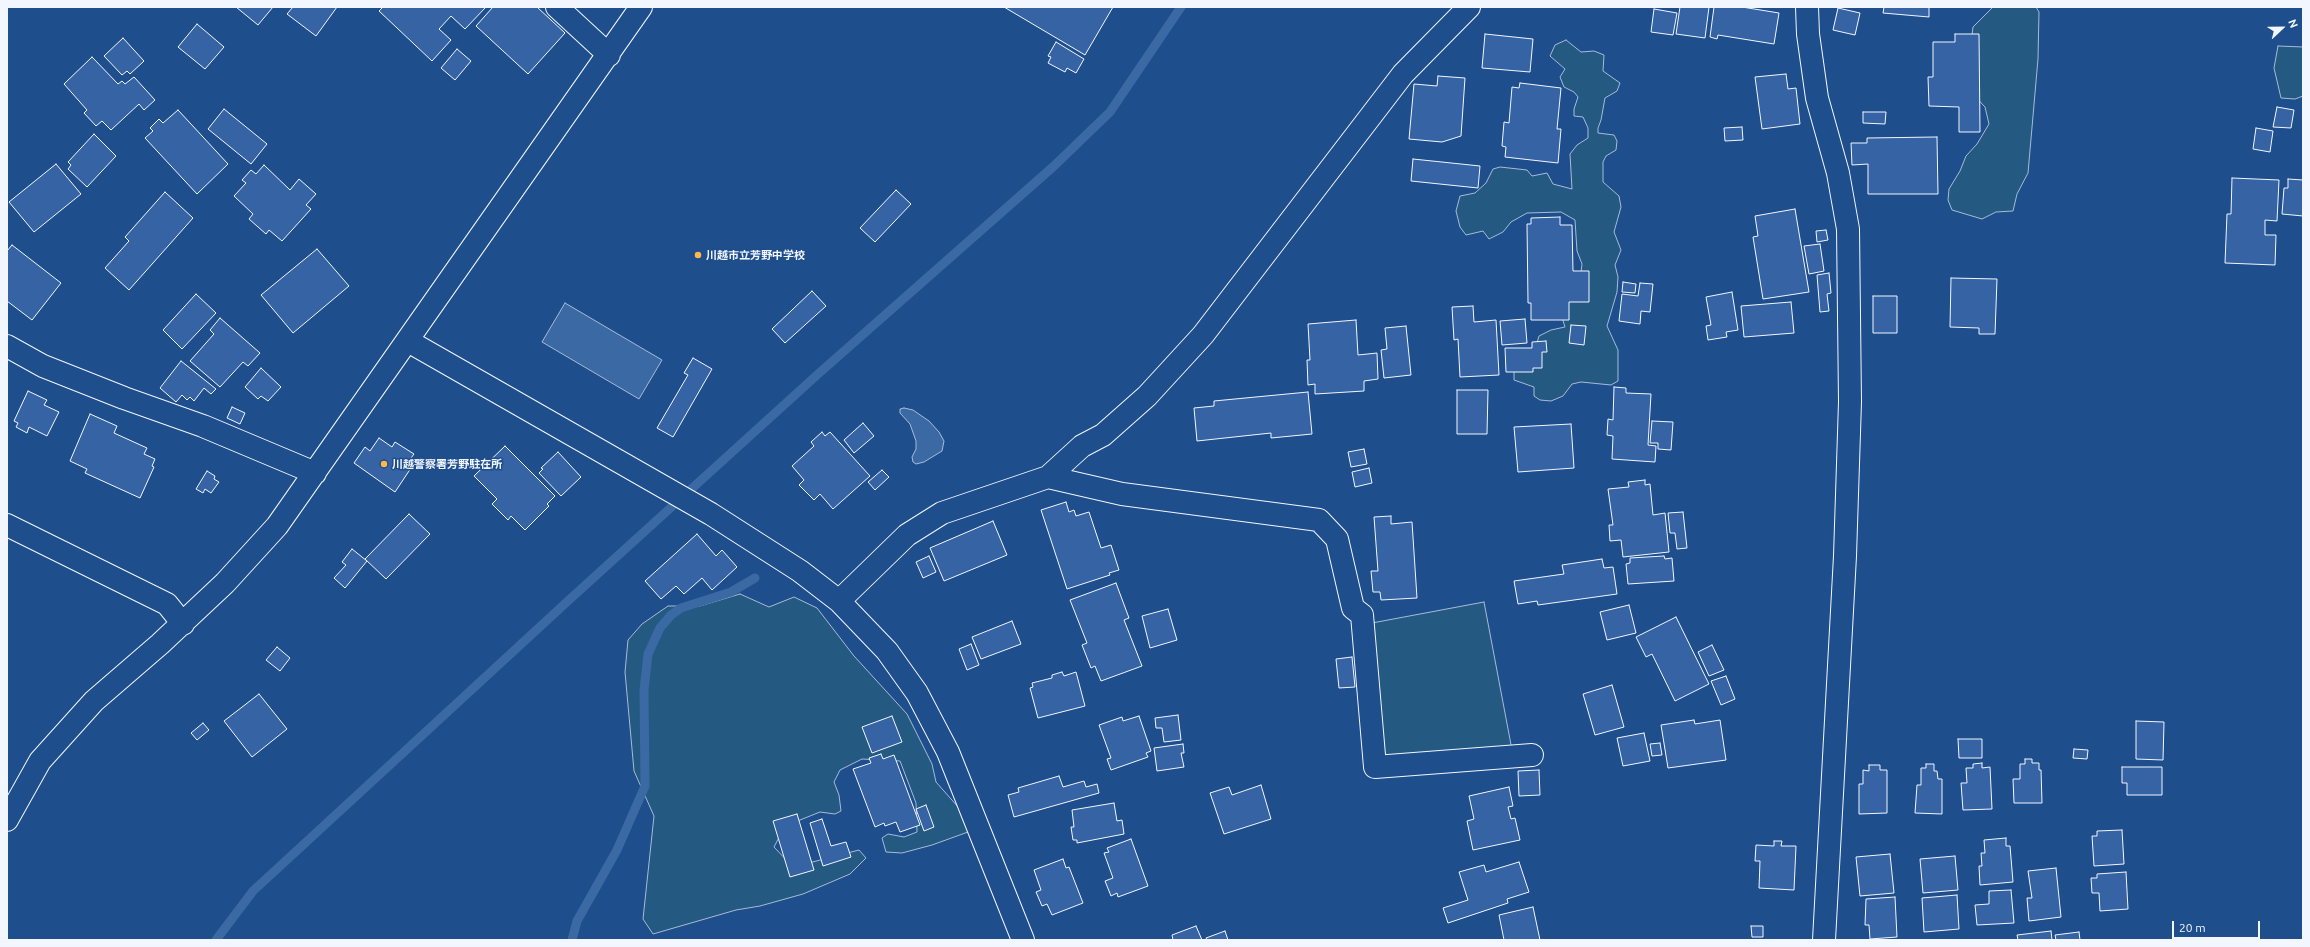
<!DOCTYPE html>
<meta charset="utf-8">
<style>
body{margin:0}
#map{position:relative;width:2310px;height:947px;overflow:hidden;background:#1f4e8c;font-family:Ubuntu,sans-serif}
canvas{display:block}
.frame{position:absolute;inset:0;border:8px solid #f2f6ff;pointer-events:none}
.north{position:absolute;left:2262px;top:8px;width:40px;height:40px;-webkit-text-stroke:3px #1f4e8c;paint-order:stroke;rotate:68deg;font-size:11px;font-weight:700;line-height:16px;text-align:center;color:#f2f6ff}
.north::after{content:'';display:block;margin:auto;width:14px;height:18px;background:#f2f6ff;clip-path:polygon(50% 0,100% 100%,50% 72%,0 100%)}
.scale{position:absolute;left:2172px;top:921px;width:88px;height:18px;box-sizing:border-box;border:2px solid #f2f6ff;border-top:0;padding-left:5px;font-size:12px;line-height:14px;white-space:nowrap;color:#f2f6ff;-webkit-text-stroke:3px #1f4e8c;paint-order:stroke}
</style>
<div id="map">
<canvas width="2310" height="947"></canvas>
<div class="frame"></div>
<div class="north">N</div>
<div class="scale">20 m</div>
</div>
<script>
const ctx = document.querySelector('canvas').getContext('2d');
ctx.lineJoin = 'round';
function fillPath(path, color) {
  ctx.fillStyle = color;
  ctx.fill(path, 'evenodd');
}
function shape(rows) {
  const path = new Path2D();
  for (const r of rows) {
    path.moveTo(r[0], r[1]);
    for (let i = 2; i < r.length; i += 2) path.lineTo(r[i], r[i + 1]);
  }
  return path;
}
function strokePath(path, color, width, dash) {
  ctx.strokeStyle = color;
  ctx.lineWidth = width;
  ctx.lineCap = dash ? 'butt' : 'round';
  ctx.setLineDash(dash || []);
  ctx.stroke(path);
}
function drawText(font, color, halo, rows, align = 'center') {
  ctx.font = font + ' Ubuntu,"Noto Sans JP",sans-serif';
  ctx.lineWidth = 3;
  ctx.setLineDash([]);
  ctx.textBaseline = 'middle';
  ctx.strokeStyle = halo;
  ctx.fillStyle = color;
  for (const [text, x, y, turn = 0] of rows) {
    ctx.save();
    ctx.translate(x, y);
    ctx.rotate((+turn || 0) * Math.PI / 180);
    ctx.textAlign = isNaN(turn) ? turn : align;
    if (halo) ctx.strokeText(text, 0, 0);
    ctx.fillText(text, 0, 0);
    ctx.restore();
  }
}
const green = shape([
 [1993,7,2036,7,2039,12,2038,59,2028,173,2017,194,2013,211,1996,212,1982,219,1952,210,1948,200,1949,189,1960,171,1966,156,1977,144,1989,124,1985,107,1971,92,1971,44,1973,27,1993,7],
 [1566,40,1581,52,1594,51,1604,55,1603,71,1620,83,1617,91,1605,98,1601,120,1598,128,1598,133,1614,135,1617,141,1616,150,1606,156,1603,162,1603,182,1619,196,1621,207,1614,232,1621,250,1615,265,1618,277,1617,292,1607,326,1618,350,1618,381,1611,385,1581,382,1572,384,1563,396,1551,401,1540,400,1534,396,1534,387,1514,380,1514,364,1535,350,1539,336,1551,330,1565,327,1561,314,1580,281,1582,264,1577,251,1575,220,1561,212,1527,213,1511,222,1503,232,1489,239,1483,231,1466,235,1460,227,1456,211,1460,196,1475,193,1486,183,1493,169,1500,167,1527,170,1532,176,1547,173,1553,184,1572,189,1570,154,1577,145,1588,138,1588,128,1583,117,1574,116,1574,109,1578,97,1574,92,1564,87,1560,77,1565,69,1550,56,1555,45,1566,40],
 [2278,46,2303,47,2303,96,2295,99,2281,98,2274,68,2278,46],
 [740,594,769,607,794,597,817,608,854,656,907,714,932,764,936,782,967,817,968,832,932,845,902,853,886,852,882,838,888,834,904,837,917,832,916,803,900,761,862,759,840,770,834,782,839,795,841,811,835,814,820,812,785,826,774,847,793,867,859,850,866,858,850,874,803,894,760,906,736,910,653,934,643,919,654,816,634,771,625,672,628,640,642,624,668,606,700,606,740,594],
 [1484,602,1512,750,1384,760,1372,623,1484,602]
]);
const water = shape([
 [565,303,662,360,639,399,542,342,565,303],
 [904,408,913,410,929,421,939,432,944,441,942,451,924,462,916,464,913,462,912,457,916,449,916,441,910,424,900,413,900,409,904,408]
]);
const stream = shape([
 [216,940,253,891,569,600,817,375,1054,166,1110,112,1181,7],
 [572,940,577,921,617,850,645,786,644,690,648,654,660,628,671,615,681,608,731,592,755,578]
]);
const building = shape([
 [236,7,273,7,258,25,236,7],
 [293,7,337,7,316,36,287,14,293,7],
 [383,7,486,7,465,29,451,16,439,29,451,40,432,61,379,11,383,7],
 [493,7,537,7,565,33,528,74,476,26,493,7],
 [1004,7,1113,7,1085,55,1004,7],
 [1680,7,1709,7,1705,38,1676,34,1680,7],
 [1714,7,1742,7,1779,13,1774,44,1718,35,1717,39,1710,37,1714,7],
 [1884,7,1929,7,1929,17,1883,13,1884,7],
 [1838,8,1860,13,1855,35,1833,30,1838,8],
 [1654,9,1677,13,1673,35,1651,32,1654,9],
 [197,24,224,47,205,69,178,47,197,24],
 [1485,34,1533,39,1530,72,1482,68,1485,34],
 [1955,34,1979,34,1980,132,1959,132,1959,107,1929,106,1928,77,1933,77,1933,42,1955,42,1955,34],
 [123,38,144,61,130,74,127,71,122,75,104,56,123,38],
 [1056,42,1084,59,1076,73,1067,68,1065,72,1048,63,1051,57,1048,56,1056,42],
 [457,49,471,61,455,80,441,68,457,49],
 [92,57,118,84,122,81,125,84,134,77,155,100,144,110,139,104,111,130,102,121,96,126,84,113,87,110,64,84,92,57],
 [1786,74,1788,89,1796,88,1800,124,1762,129,1755,77,1786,74],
 [1438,76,1465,78,1461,136,1442,142,1409,139,1414,84,1437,86,1438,76],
 [1520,83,1561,88,1557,129,1561,129,1558,163,1505,157,1506,147,1502,146,1504,122,1509,123,1512,87,1519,88,1520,83],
 [2277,107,2294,110,2291,128,2273,127,2277,107],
 [224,109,267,144,251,164,208,129,224,109],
 [178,110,228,164,197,194,145,138,153,131,150,128,159,119,163,123,178,110],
 [1863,112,1886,112,1885,124,1863,123,1863,112],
 [1742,127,1743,140,1725,141,1724,128,1742,127],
 [2256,128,2273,131,2270,152,2253,149,2256,128],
 [94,134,116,156,87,187,68,169,71,165,68,162,94,134],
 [1937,137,1938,194,1868,194,1868,164,1852,165,1851,143,1867,143,1867,138,1937,137],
 [1413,159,1480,166,1478,188,1411,181,1413,159],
 [56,164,81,194,34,232,9,202,56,164],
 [264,165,290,190,299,179,316,194,306,205,311,209,282,241,269,230,266,234,249,219,253,214,234,196,246,183,242,180,251,170,256,174,264,165],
 [2232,178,2279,180,2277,221,2265,220,2265,235,2276,235,2275,265,2225,263,2227,214,2231,214,2232,178],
 [2288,179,2303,180,2303,216,2282,214,2284,188,2288,188,2288,179],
 [896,190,911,204,875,242,860,228,896,190],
 [165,192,193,218,129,290,105,268,129,241,125,237,165,192],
 [1795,209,1809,292,1763,299,1753,237,1758,236,1755,216,1795,209],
 [1560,217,1560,225,1572,225,1573,271,1589,271,1589,302,1569,302,1569,320,1531,320,1531,303,1528,303,1527,224,1531,224,1531,218,1560,217],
 [1826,230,1828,240,1817,242,1816,231,1826,230],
 [1820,244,1824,271,1809,274,1804,246,1820,244],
 [12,245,61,283,32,320,7,301,7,251,12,245],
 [317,249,349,286,293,333,261,295,317,249],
 [1829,273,1831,293,1827,294,1829,311,1820,312,1817,275,1829,273],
 [1951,278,1997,279,1995,334,1979,334,1979,328,1950,327,1951,278],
 [1623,282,1636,284,1635,293,1622,292,1623,282],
 [1640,283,1653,284,1650,312,1641,311,1640,324,1619,321,1622,294,1638,296,1640,283],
 [812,291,826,306,785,343,772,329,812,291],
 [1732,292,1738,330,1726,332,1727,337,1708,340,1706,326,1711,325,1706,297,1732,292],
 [196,294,216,313,182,349,163,330,196,294],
 [1873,296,1897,296,1897,333,1873,333,1873,296],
 [1791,302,1794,333,1744,337,1741,306,1791,302],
 [1473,306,1474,322,1496,320,1499,375,1460,377,1458,339,1454,340,1452,307,1473,306],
 [220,318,260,353,248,366,243,362,220,387,190,361,214,334,210,330,220,318],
 [1525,319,1527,343,1502,345,1500,321,1525,319],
 [1356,320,1358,355,1377,353,1378,379,1364,381,1364,391,1315,394,1315,384,1308,385,1307,360,1310,360,1308,324,1356,320],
 [1571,325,1586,326,1584,345,1569,343,1571,325],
 [1406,326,1411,375,1384,378,1381,350,1387,349,1385,328,1406,326],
 [1546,341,1547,352,1542,352,1542,368,1533,368,1533,372,1506,372,1505,348,1532,348,1532,342,1546,341],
 [693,358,712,369,673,437,657,428,688,375,684,373,693,358],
 [181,361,216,389,211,394,204,388,194,401,190,397,187,400,182,395,176,402,160,388,181,361],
 [261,368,281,387,268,401,261,396,258,399,245,387,261,368],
 [1614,387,1626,388,1626,393,1651,394,1648,445,1656,446,1655,462,1612,459,1613,436,1607,435,1608,419,1613,420,1614,387],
 [1457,390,1488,390,1487,434,1457,434,1457,390],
 [28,391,47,400,44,405,59,412,47,436,29,427,27,433,16,427,18,423,14,421,28,391],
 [1308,392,1312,434,1271,438,1271,433,1197,441,1194,408,1214,406,1214,401,1308,392],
 [232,407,245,413,240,424,227,418,232,407],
 [90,414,117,426,114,433,147,448,144,454,155,459,152,466,154,467,140,498,85,473,87,469,70,461,90,414],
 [1652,421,1673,422,1671,450,1658,449,1658,443,1650,443,1652,421],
 [863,423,874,436,854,453,844,440,863,423],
 [1571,424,1574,468,1518,472,1514,427,1571,424],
 [822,432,825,436,830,432,870,476,833,509,820,494,814,500,799,485,804,480,792,466,814,446,811,442,822,432],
 [379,438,392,447,395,442,414,454,408,462,413,465,395,492,354,463,365,447,370,451,379,438],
 [505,446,555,496,547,504,549,506,525,530,511,516,508,520,492,504,497,499,474,476,505,446],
 [1364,449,1367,464,1351,467,1348,452,1364,449],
 [558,452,581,477,561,496,539,473,543,469,541,468,558,452],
 [1369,468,1372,483,1355,487,1352,472,1369,468],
 [882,470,889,477,875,490,868,482,882,470],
 [207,471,215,476,214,479,219,482,211,493,205,489,203,493,196,489,207,471],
 [1645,480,1645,485,1650,484,1653,515,1665,513,1669,552,1623,557,1621,540,1610,541,1609,525,1613,525,1608,489,1629,487,1628,482,1645,480],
 [1066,502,1069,512,1074,510,1076,516,1089,512,1101,548,1111,545,1119,570,1109,573,1110,575,1067,589,1041,510,1066,502],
 [1683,512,1687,548,1677,549,1675,533,1670,533,1668,513,1683,512],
 [409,514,430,534,386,579,365,559,409,514],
 [1391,516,1391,524,1412,522,1417,598,1381,600,1380,592,1373,592,1371,571,1378,571,1374,517,1391,516],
 [993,521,1007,555,944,581,930,548,993,521],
 [697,534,716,556,722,550,737,567,712,590,702,578,684,594,676,586,661,599,645,581,697,534],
 [352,549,367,561,345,588,334,578,346,565,342,562,352,549],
 [929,556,936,572,923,578,916,562,929,556],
 [1664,556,1665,559,1672,558,1674,581,1628,584,1626,564,1630,563,1630,558,1664,556],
 [1602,559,1604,568,1613,567,1617,594,1538,605,1537,601,1518,604,1514,581,1564,574,1562,565,1602,559],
 [1116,583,1129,618,1124,620,1142,666,1101,681,1095,666,1091,668,1082,645,1087,643,1070,600,1116,583],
 [1629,605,1636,633,1607,640,1600,612,1629,605],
 [1168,609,1177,640,1150,648,1142,616,1168,609],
 [1676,617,1709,684,1675,701,1652,654,1646,657,1636,637,1676,617],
 [1012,621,1021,644,981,659,972,637,1012,621],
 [971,644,979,665,967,670,959,649,971,644],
 [1712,645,1724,670,1709,676,1698,652,1712,645],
 [277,647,290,658,280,671,266,660,277,647],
 [1352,657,1355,687,1339,688,1336,659,1352,657],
 [1062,672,1064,676,1076,672,1085,706,1038,718,1030,688,1033,687,1032,683,1052,678,1052,675,1062,672],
 [1726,676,1735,699,1721,705,1711,681,1726,676],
 [1612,685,1624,727,1595,735,1583,694,1612,685],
 [259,694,287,729,252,757,224,721,259,694],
 [1178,715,1181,740,1164,742,1162,728,1156,728,1155,718,1178,715],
 [892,716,902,742,872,753,862,727,892,716],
 [1139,716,1151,751,1146,753,1148,757,1111,770,1107,759,1111,758,1099,725,1122,717,1123,721,1139,716],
 [1694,720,1695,724,1720,720,1726,760,1668,768,1661,725,1694,720],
 [2136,721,2164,722,2163,760,2136,759,2136,721],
 [203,723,209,730,197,740,191,733,203,723],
 [1644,733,1650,761,1623,766,1617,738,1644,733],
 [1958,739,1982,739,1982,758,1959,758,1958,739],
 [1660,743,1662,755,1652,756,1650,744,1660,743],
 [1183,744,1184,753,1181,753,1184,767,1157,771,1154,748,1183,744],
 [2074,749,2088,750,2087,759,2073,758,2074,749],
 [881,754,883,759,894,755,920,825,900,832,896,822,885,826,884,823,875,827,853,769,871,763,869,758,881,754],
 [2025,759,2032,759,2032,763,2039,763,2039,770,2041,770,2042,803,2014,803,2013,779,2020,779,2020,764,2025,764,2025,759],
 [1982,763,1982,768,1990,767,1992,809,1963,810,1961,783,1967,783,1966,768,1973,768,1973,764,1982,763],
 [1926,764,1934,764,1934,771,1937,771,1938,779,1942,779,1942,814,1915,813,1917,785,1921,785,1921,768,1926,768,1926,764],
 [1869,765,1880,765,1880,770,1887,770,1887,813,1859,814,1859,784,1863,784,1863,770,1869,771,1869,765],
 [2122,767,2162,767,2162,795,2127,795,2127,783,2122,783,2122,767],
 [1539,770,1540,795,1519,796,1518,771,1539,770],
 [1059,776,1063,787,1084,781,1086,787,1097,784,1099,793,1014,817,1008,795,1019,792,1018,788,1059,776],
 [1261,785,1271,819,1224,834,1210,793,1229,787,1232,795,1261,785],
 [1509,787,1513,806,1508,807,1511,819,1515,818,1520,840,1473,850,1467,821,1474,819,1469,796,1509,787],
 [1114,803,1117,821,1122,820,1124,834,1077,843,1077,840,1073,840,1071,827,1074,827,1072,810,1114,803],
 [926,805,934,827,924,831,916,809,926,805],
 [797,814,814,870,790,877,773,821,797,814],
 [822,819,831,846,846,842,851,857,823,866,810,823,822,819],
 [2122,830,2124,864,2094,866,2092,836,2097,836,2097,831,2122,830],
 [2006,838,2006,846,2010,846,2013,882,1980,885,1979,866,1982,866,1981,853,1985,853,1984,840,2006,838],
 [1131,839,1148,886,1118,897,1117,893,1111,896,1105,881,1113,878,1104,853,1109,852,1107,848,1131,839],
 [1774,841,1782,841,1781,846,1796,846,1794,890,1759,888,1760,861,1755,861,1756,845,1774,846,1774,841],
 [1890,854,1894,893,1860,896,1856,857,1890,854],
 [1955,856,1958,890,1923,893,1920,859,1955,856],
 [1063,859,1066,868,1069,867,1083,903,1052,915,1047,904,1042,906,1036,892,1041,890,1034,870,1063,859],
 [1519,862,1529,892,1507,899,1508,903,1448,923,1443,908,1468,900,1459,872,1484,865,1486,872,1519,862],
 [2056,868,2061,917,2029,921,2027,898,2032,898,2028,871,2056,868],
 [2126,872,2128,909,2100,911,2099,893,2092,893,2091,878,2097,878,2097,874,2126,872],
 [2011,890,2014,923,1977,925,1975,905,1989,904,1989,891,2011,890],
 [1957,895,1959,929,1924,932,1922,898,1957,895],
 [1895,897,1897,937,1870,939,1869,925,1865,925,1866,899,1895,897],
 [1533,907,1540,940,1504,940,1499,915,1533,907],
 [1196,926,1202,940,1173,940,1172,935,1196,926],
 [1751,926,1763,926,1763,937,1752,937,1751,926],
 [1225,931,1228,940,1207,940,1206,938,1225,931],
 [2051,931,2052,940,2018,940,2017,935,2051,931],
 [2079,932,2080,940,2056,940,2055,935,2079,932]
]);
const minor = shape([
 [557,7,609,55],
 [1807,7,1808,34,1817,98,1838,173,1848,229,1850,402,1845,556,1824,940],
 [408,341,711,514,800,571,839,601,887,651,917,693,948,752,1023,940],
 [7,346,43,366,124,398,203,426,315,473],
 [1048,477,1122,494,1319,520,1337,539,1353,608,1362,615,1375,767,1532,755],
 [7,525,167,604,183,624],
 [839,601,907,535,942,513,1048,477,1082,446,1103,435,1147,396,1203,335,1403,74,1469,7],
 [7,820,40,761,94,701,160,644,225,583,277,526,641,7]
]);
const markers = [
 [698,255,4,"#ffb74d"],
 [384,464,4,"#ffb74d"]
];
const poiNames = [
 ["川越市立芳野中学校",706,255],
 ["川越警察署芳野駐在所",392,464]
];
fillPath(green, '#245a82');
strokePath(green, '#a8bbd7', 1);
fillPath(water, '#3b69a3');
strokePath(water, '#a8bbd7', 1);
strokePath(stream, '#3b69a3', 9);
fillPath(building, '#3563a3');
strokePath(building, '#f2f6ff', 1);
strokePath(minor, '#f2f6ff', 24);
strokePath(minor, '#1f4e8c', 22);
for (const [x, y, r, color] of markers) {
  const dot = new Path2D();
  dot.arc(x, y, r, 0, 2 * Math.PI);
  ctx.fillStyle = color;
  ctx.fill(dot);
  strokePath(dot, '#1f4e8c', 1.5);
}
drawText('bold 11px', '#f2f6ff', '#1f4e8c', poiNames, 'left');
</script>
